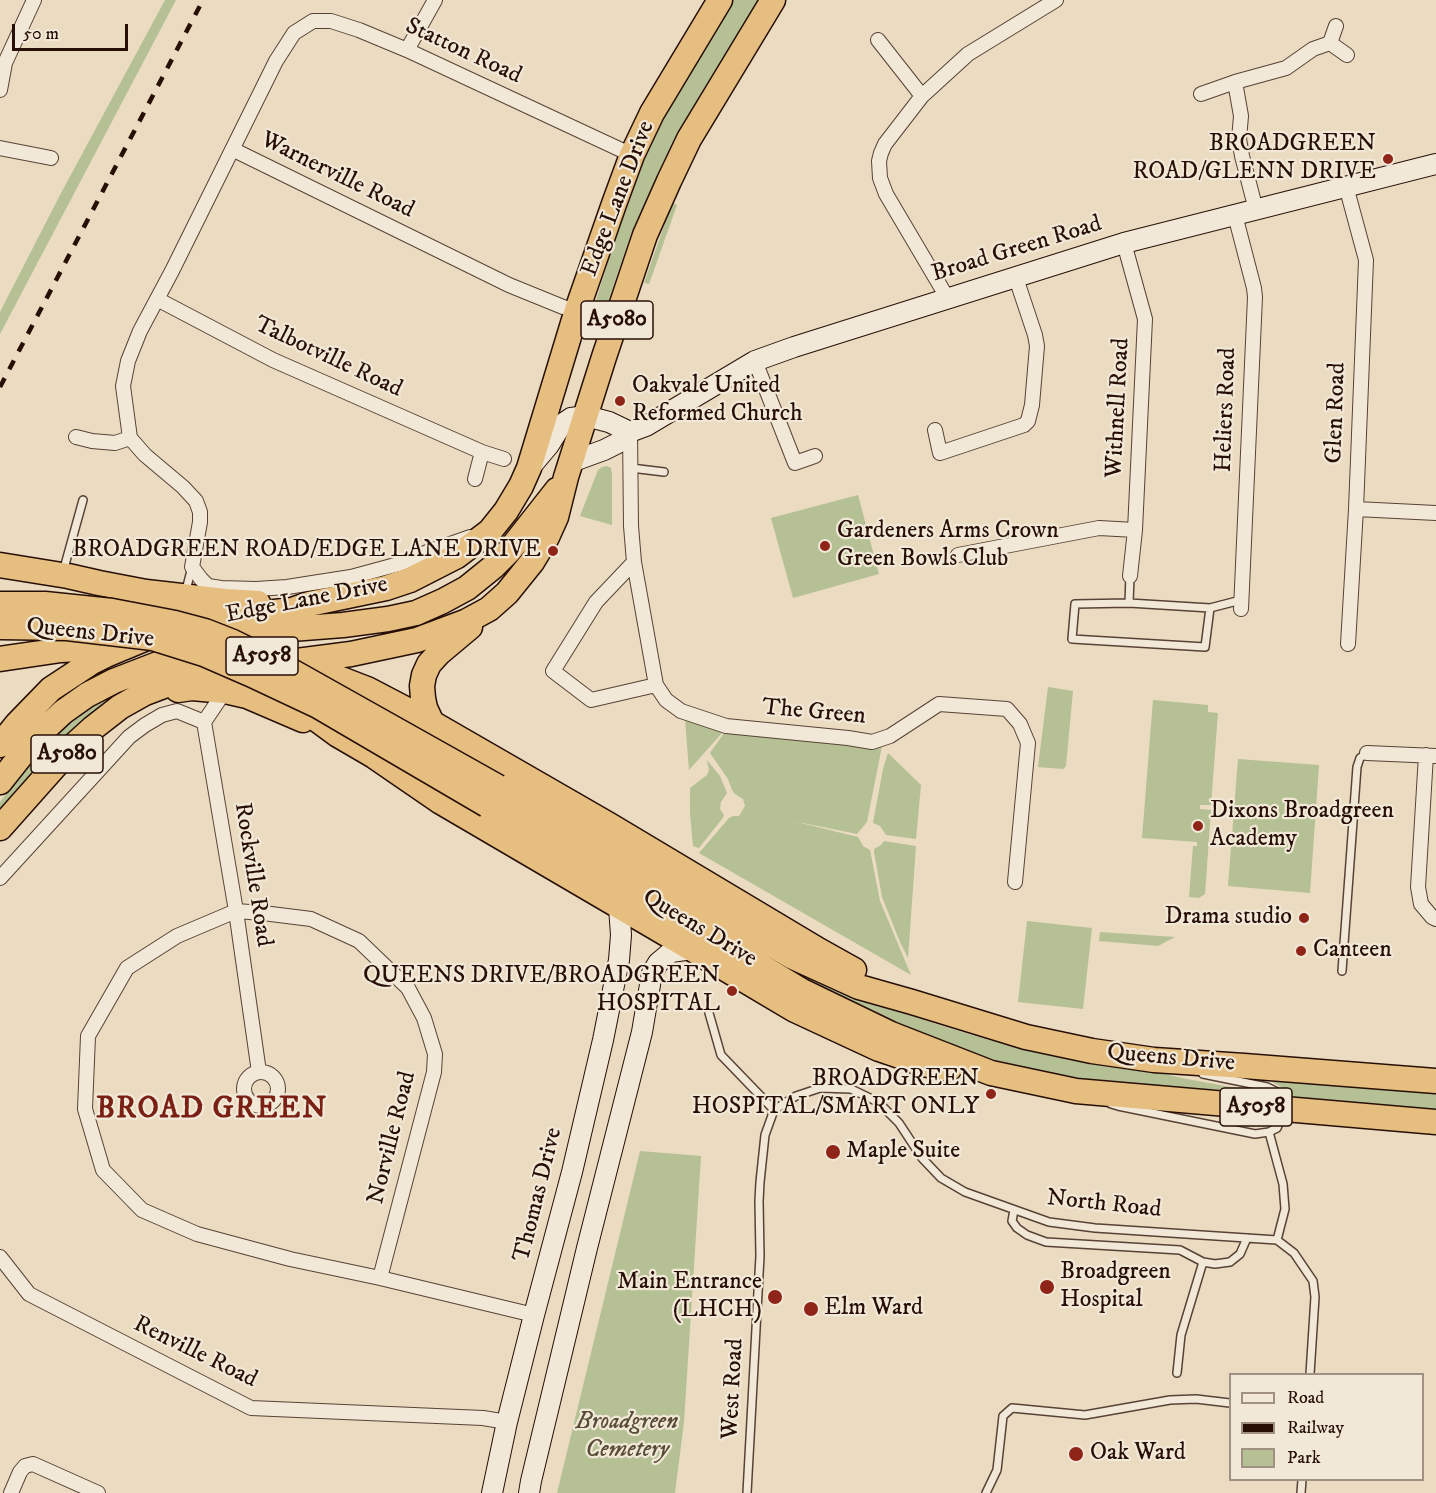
<!DOCTYPE html>
<style>
body{margin:0}
#map{position:relative;width:1436px;height:1493px;overflow:hidden;background:#eadbc1;font-family:"IM FELL DW Pica",serif}
canvas{display:block}
.legend{position:absolute;left:1229px;top:1373px;width:195px;height:108px;box-sizing:border-box;background:#f1e8d7;border:2px solid #a09183;margin:0;padding:8px 10px;list-style:none;font-size:18px;color:#270f06}
.legend li{display:flex;align-items:center;gap:12px;height:30px}
.legend b{width:30px;border:2px solid #a09183}
.scale{position:absolute;left:12px;top:24px;width:116px;height:27px;box-sizing:border-box;border:3px solid #270f06;border-top:0;padding-left:8px;font-size:18px;line-height:21px;white-space:nowrap;color:#270f06;-webkit-text-stroke:4px #f1e8d7;paint-order:stroke}
</style>
<div id="map">
<canvas width="1436" height="1493"></canvas>
<ul class="legend">
<li><b style="height:8px;background:#f1e8d7"></b>Road</li>
<li><b style="height:8px;background:#270f06"></b>Railway</li>
<li><b style="height:16px;background:#b5c094"></b>Park</li>
</ul>
<div class="scale">50 m</div>
</div>
<script>
const ctx = document.querySelector('canvas').getContext('2d');
ctx.lineJoin = 'round';
function fillPath(path, color) {
  ctx.fillStyle = color;
  ctx.fill(path, 'evenodd');
}
function shape(rows) {
  const path = new Path2D();
  for (const r of rows) {
    if (r.length === 3) {
      path.moveTo(r[0] + r[2], r[1]);
      path.arc(r[0], r[1], r[2], 0, 2 * Math.PI);
      continue;
    }
    path.moveTo(r[0], r[1]);
    for (let i = 2; i < r.length; i += 2) path.lineTo(r[i], r[i + 1]);
  }
  return path;
}
function strokePath(path, color, width, dash) {
  ctx.strokeStyle = color;
  ctx.lineWidth = width;
  ctx.lineCap = dash ? 'butt' : 'round';
  ctx.setLineDash(dash || []);
  ctx.stroke(path);
}
function drawText(font, color, halo, rows, align = 'center') {
  ctx.font = font + ' "IM FELL DW Pica",serif';
  ctx.lineWidth = 4.5;
  ctx.setLineDash([]);
  ctx.textBaseline = 'middle';
  ctx.strokeStyle = halo;
  ctx.fillStyle = color;
  for (const [text, x, y, turn = 0] of rows) {
    ctx.save();
    ctx.translate(x, y);
    ctx.rotate((+turn || 0) * Math.PI / 180);
    ctx.textAlign = isNaN(turn) ? turn : align;
    if (halo) ctx.strokeText(text, 0, 0);
    ctx.fillText(text, 0, 0);
    ctx.restore();
  }
}
const green = shape([
 [165,0,176,0,0,334,0,312,60,195],
 [733,0,763,0,659,173,632,231,599,328,588,326,616,236,646,156,665,113],
 [672,203,677,205,649,284,644,283],
 [607,466,611,468,612,474,612,525,580,516,598,470,602,467],
 [858,495,879,574,793,598,771,518],
 [1048,687,1073,691,1066,766,1063,769,1038,767],
 [124,690,86,721,0,815,0,802,33,759,60,731,103,699],
 [1153,700,1208,705,1208,712,1218,713,1211,805,1200,805,1200,809,1211,810,1205,894,1199,898,1189,897,1193,846,1197,846,1197,842,1142,838],
 [685,719,722,733,689,770],
 [724,733,882,746,867,822,857,834,793,821,858,837,863,846,870,850,880,901,911,975,699,853,729,818,733,816,739,816,745,806,743,799,735,794,732,790,728,779,710,753],
 [888,753,921,785,916,839,886,835,880,826,873,823,883,769],
 [1238,759,1319,765,1310,893,1228,886],
 [707,760,720,776,727,793,721,802,720,809,724,815,722,819,699,848,693,846,690,813,690,788,707,775,709,770],
 [884,841,916,846,908,958,900,942,882,897,874,852,874,849,881,845],
 [1027,921,1092,928,1083,1009,1018,1002],
 [1100,932,1175,937,1158,946,1099,941],
 [761,949,874,1002,936,1024,989,1040,1021,1047,1149,1070,1182,1078,1262,1093,1268,1097,1198,1092,1032,1074,873,1015,819,988,757,954],
 [1272,1078,1436,1091,1436,1111,1293,1099,1283,1088,1272,1082],
 [640,1151,701,1156,684,1422,675,1493,557,1493]
]);
const lane = shape([
 [631,468,664,472],
 [63,572,83,500],
 [185,594,192,567],
 [1129,603,1130,576],
 [1210,608,1205,647,1072,639,1075,604,1129,603,1210,608,1241,600],
 [1342,971,1357,767,1360,758,1367,753],
 [709,1013,721,1055,774,1110,796,1096,820,1088,851,1089,878,1102,899,1123,922,1158,941,1178,965,1192,1049,1222,1095,1228,1277,1240],
 [1111,1104,1118,1106,1255,1134,1269,1132,1277,1128,1282,1117,1283,1109,1282,1101,1277,1092,1267,1087,1203,1074],
 [1269,1132,1283,1184,1285,1209,1277,1240,1294,1253,1313,1281,1315,1297,1310,1374],
 [1014,1210,1012,1221,1017,1228,1027,1235,1046,1242,1180,1250,1203,1262,1215,1264,1230,1262,1240,1254,1247,1238],
 [1177,1373,1181,1335,1203,1262],
 [747,1493,760,1256,759,1201,760,1182,765,1135,774,1110],
 [986,1493,997,1470,1003,1416,1012,1408,1085,1415,1170,1400,1196,1399,1230,1403],
 [1301,1493,1302,1480]
]);
const street = shape([
 [1336,26,1330,43,1347,55],
 [878,40,922,96],
 [407,50,435,0],
 [1235,82,1241,116,1239,139,1242,156,1256,210],
 [0,90,5,63,34,0],
 [1201,94,1235,82,1286,68,1313,49,1330,43],
 [0,148,51,158],
 [234,150,509,285,563,307,577,310],
 [1346,186,1366,260,1356,509,1348,644],
 [1235,215,1254,288,1255,297,1241,609],
 [1124,243,1145,319,1135,530,1130,576],
 [157,299,273,360,482,452,504,459],
 [948,299,886,194,880,178,879,161,881,153,885,144,922,96,968,54,1056,0],
 [755,361,795,463,815,456],
 [935,430,940,453,1024,425,1028,421,1032,405,1037,346,1035,335,1016,278],
 [630,432,631,526,634,562,656,685,666,700,681,711,726,726,848,738,872,742,890,736,939,704,1007,709,1020,724,1028,743,1015,882],
 [76,437,92,441,115,443,130,438],
 [475,479,482,452],
 [1356,509,1436,513],
 [470,537,430,551,399,564,351,577,287,587,256,589,221,588,208,586,201,579,192,567,200,522,200,512,196,501,183,487,145,455,130,438,123,386,128,361,140,331,172,271,276,61,294,33,313,21,331,21,359,30,407,50,632,155],
 [958,555,1099,528,1135,530],
 [634,562,596,602,553,671,591,700,656,685],
 [225,691,204,722,236,911,259,1072],
 [1367,753,1436,756],
 [1426,755,1418,887,1421,904,1432,917,1436,919],
 [0,878,129,737,145,725,162,715,177,711,204,722],
 [261,1089,17],
 [0,1257,29,1294,251,1408,483,1418,507,1422],
 [380,1278,434,1072,435,1054,424,1018,408,988,359,941,311,919,263,913,236,911,177,936,127,968,88,1036,85,1109,103,1170,142,1210,197,1234,290,1259,380,1278,534,1315],
 [11,1493,20,1472,25,1466,33,1464,98,1493]
]);
const secondary = shape([
 [571,462,604,450,618,443,630,432,646,426,755,361,794,347,1124,243,1436,164],
 [533,464,549,445,562,424,571,418,586,416,609,422,630,432],
 [492,1493,507,1422,534,1315,572,1172,603,1040,619,960,621,935,619,907],
 [529,1493,531,1481,587,1248,642,1032,652,973,658,963,671,952,692,949]
]);
const highway = shape([
 [0,565,68,576,99,583,146,592,225,601,258,603],
 [146,592,176,607,209,621],
 [232,632,246,630,278,630,343,625,388,619,416,613,443,601,467,588,493,567,509,551,557,490],
 [0,659,61,650,114,647],
 [297,662,367,689,432,723,609,825,820,951,854,970],
 [178,690,192,688,225,691,247,696,303,720],
 [289,699,338,735,374,756,441,802,692,949,793,1009,879,1049,923,1064,949,1069],
 [432,723,425,708,423,698,422,686,424,675,429,664,439,653,470,627],
 [0,745,17,724,51,689,92,662,106,655,171,628,206,620,292,610,309,604,386,588,410,580,457,556,490,531,506,511,521,486,529,468,577,310,614,204,632,155,652,113,720,0],
 [0,782,35,738,63,712,87,695,114,681,181,655,207,651],
 [498,787,793,957,859,987,912,1002,1026,1037,1092,1051,1154,1060,1244,1066,1436,1081],
 [487,805,601,870,802,991,891,1034,991,1073,1076,1091,1436,1122],
 [0,828,72,747,93,728,120,707,145,693,190,676,227,670,351,654,417,640,465,622,489,609,507,593,532,562,547,537,556,517,566,477,604,357,645,235,669,181,689,139,773,0]
]);
const rail = shape([
 [0,387,203,0]
]);
const highwayBridge = shape([
 [0,604,45,604,112,611,175,623,205,631,233,642,286,668,498,787],
 [0,627,67,628,153,638,204,654,250,674,318,706,487,805]
]);
const markers = [
 [1388,159,6,"#8f2418"],
 [620,401,6,"#8f2418"],
 [825,546,6,"#8f2418"],
 [553,551,6,"#8f2418"],
 [1198,826,6,"#8f2418"],
 [1304,918,6,"#8f2418"],
 [1301,951,6,"#8f2418"],
 [732,991,6,"#8f2418"],
 [991,1094,6,"#8f2418"],
 [833,1152,8,"#8f2418"],
 [1047,1287,8,"#8f2418"],
 [775,1297,8,"#8f2418"],
 [811,1309,8,"#8f2418"],
 [1076,1454,8,"#8f2418"]
];
const shields = [
 [617,320,72],
 [262,656,72],
 [67,754,72],
 [1256,1107,72]
];
const shieldNames = [
 ["A5080",617,320],
 ["A5058",262,656],
 ["A5080",67,754],
 ["A5058",1256,1107]
];
const streetNames = [
 ["Statton Road",463,52,25],
 ["Warnerville Road",337,176,26],
 ["Edge Lane Drive",619,199,-69],
 ["Broad Green Road",1017,250,-17],
 ["Talbotville Road",328,358,25],
 ["Withnell Road",1119,408,-87],
 ["Heliers Road",1227,410,-88],
 ["Glen Road",1337,413,-88],
 ["Edge Lane Drive",307,601,-11],
 ["Queens Drive",90,634,6],
 ["The Green",814,713,5],
 ["Rockville Road",252,875,81],
 ["Queens Drive",699,929,31],
 ["Queens Drive",1171,1059,5],
 ["Norville Road",393,1138,-76],
 ["Thomas Drive",539,1195,-76],
 ["North Road",1104,1205,6],
 ["Renville Road",195,1353,26],
 ["West Road",734,1389,-87]
];
const poiNames = [
 ["BROADGREEN",1376,145,"right"],
 ["ROAD/GLENN DRIVE",1376,173,"right"],
 ["Oakvale United",632,387],
 ["Reformed Church",632,415],
 ["Gardeners Arms Crown",837,532],
 ["Green Bowls Club",837,560],
 ["BROADGREEN ROAD/EDGE LANE DRIVE",541,551,"right"],
 ["Dixons Broadgreen",1210,812],
 ["Academy",1210,840],
 ["Drama studio",1292,918,"right"],
 ["Canteen",1313,951],
 ["QUEENS DRIVE/BROADGREEN",720,977,"right"],
 ["HOSPITAL",720,1005,"right"],
 ["BROADGREEN",979,1080,"right"],
 ["HOSPITAL/SMART ONLY",979,1108,"right"],
 ["Maple Suite",846,1152],
 ["Broadgreen",1060,1273],
 ["Hospital",1060,1301],
 ["Main Entrance",762,1283,"right"],
 ["(LHCH)",762,1311,"right"],
 ["Elm Ward",824,1309],
 ["Oak Ward",1090,1454]
];
const parkNames = [
 ["Broadgreen",627,1423],
 ["Cemetery",627,1451]
];
const districtNames = [
 ["BROAD GREEN",212,1111]
];
fillPath(green, '#b5c094');
strokePath(lane, '#584235', 10);
strokePath(street, '#584235', 16);
strokePath(secondary, '#270f06', 22);
strokePath(highway, '#270f06', 27);
strokePath(lane, '#f1e8d7', 7);
strokePath(street, '#f1e8d7', 14);
strokePath(secondary, '#f1e8d7', 20);
strokePath(highway, '#e5be80', 24);
strokePath(rail, '#270f06', 4.5, [10, 10]);
strokePath(highwayBridge, '#270f06', 27, []);
strokePath(highwayBridge, '#e5be80', 24);
for (const [x, y, r, color] of markers) {
  const dot = new Path2D();
  dot.arc(x, y, r, 0, 2 * Math.PI);
  ctx.fillStyle = color;
  ctx.fill(dot);
  strokePath(dot, '#f1e8d7', 2);
}
for (const [x, y, w] of shields) {
  const box = new Path2D();
  box.roundRect(x - w / 2, y - 19, w, 38, 4.5);
  ctx.fillStyle = '#f1e8d7';
  ctx.fill(box);
  strokePath(box, '#270f06', 1.5);
}
drawText('bold 22px', '#270f06', null, shieldNames);
drawText('24px', '#270f06', '#f1e8d7', streetNames);
drawText('24px', '#270f06', '#f1e8d7', poiNames, 'left');
drawText('italic 24px', '#594d38', '#f1e8d7', parkNames);
ctx.letterSpacing = '1.5px';
drawText('bold 30px', '#7a1f14', '#f1e8d7', districtNames);
ctx.letterSpacing = '0px';
</script>
